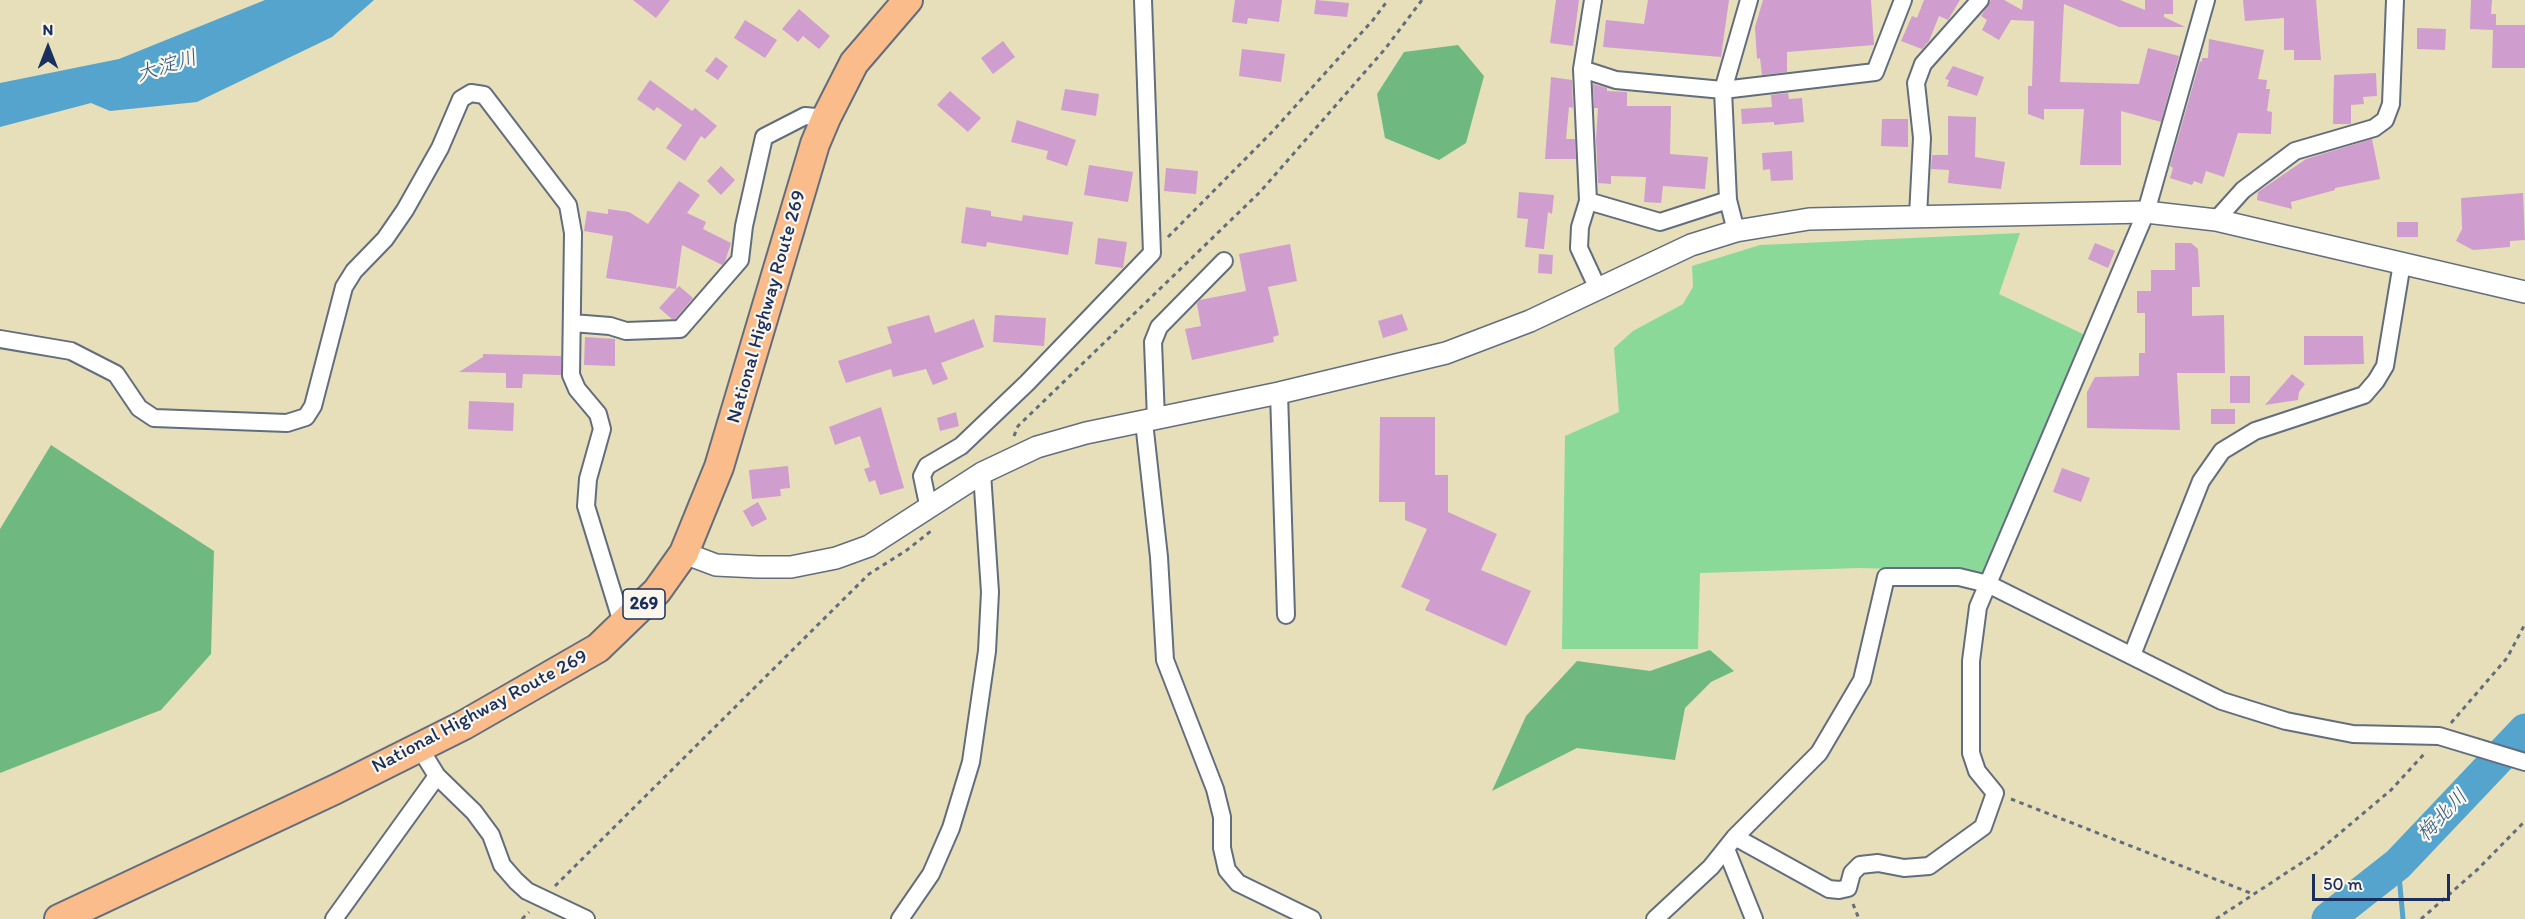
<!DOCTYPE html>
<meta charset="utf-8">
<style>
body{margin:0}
#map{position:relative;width:2525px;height:919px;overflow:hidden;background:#e7dfba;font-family:Itim,sans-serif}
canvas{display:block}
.north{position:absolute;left:18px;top:18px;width:60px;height:60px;-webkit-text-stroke:4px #fbf7ec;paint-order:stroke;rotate:0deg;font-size:16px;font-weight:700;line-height:24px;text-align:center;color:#1b2f5e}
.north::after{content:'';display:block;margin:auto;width:21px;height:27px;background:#1b2f5e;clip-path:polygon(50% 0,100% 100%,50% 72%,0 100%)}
.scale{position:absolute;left:2312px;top:874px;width:138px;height:27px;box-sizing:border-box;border:3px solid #1b2f5e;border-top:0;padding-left:8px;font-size:18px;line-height:21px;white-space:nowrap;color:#1b2f5e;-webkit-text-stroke:4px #fbf7ec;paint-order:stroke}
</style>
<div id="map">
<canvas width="2525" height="919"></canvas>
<div class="north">N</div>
<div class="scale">50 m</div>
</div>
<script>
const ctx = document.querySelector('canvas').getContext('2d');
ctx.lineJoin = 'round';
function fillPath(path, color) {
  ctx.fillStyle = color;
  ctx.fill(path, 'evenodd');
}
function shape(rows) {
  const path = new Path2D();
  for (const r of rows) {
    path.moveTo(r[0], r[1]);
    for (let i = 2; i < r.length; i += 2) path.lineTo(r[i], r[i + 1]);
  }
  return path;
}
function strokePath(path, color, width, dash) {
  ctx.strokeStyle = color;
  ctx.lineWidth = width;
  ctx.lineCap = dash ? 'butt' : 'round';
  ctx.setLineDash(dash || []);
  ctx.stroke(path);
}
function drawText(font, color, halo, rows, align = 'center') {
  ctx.font = font + ' Itim,"Klee One",sans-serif';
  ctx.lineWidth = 4.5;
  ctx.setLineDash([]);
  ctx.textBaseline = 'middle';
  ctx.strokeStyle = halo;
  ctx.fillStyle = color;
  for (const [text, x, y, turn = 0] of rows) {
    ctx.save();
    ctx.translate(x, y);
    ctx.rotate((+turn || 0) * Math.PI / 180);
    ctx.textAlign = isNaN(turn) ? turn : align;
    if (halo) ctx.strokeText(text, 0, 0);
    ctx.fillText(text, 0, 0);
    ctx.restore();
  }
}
const green = shape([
 [2020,233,1999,294,2085,335,1990,564,1983,572,1860,568,1700,573,1698,649,1562,649,1565,436,1619,412,1614,348,1633,331,1683,304,1693,287,1692,266,1760,245]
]);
const forest = shape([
 [1458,45,1484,76,1466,143,1439,160,1385,138,1377,94,1404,52],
 [51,445,214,551,211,654,161,710,0,773,0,529],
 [1710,650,1734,671,1711,682,1685,708,1675,760,1577,748,1492,791,1526,716,1577,661,1650,671]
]);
const water = shape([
 [265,0,374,0,332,37,197,102,110,111,91,103,0,127,0,83,119,59]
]);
const stream = shape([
 [2398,864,2403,919]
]);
const river = shape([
 [2328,919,2398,864,2525,730]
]);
const building = shape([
 [633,0,670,0,656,18],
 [1235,0,1282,0,1279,22,1248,18,1247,24,1232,22],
 [1316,0,1349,3,1347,17,1314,14],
 [1556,0,1579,0,1573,46,1550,43],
 [1648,0,1729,0,1721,57,1603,47,1606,20,1644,24],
 [1763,0,1871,0,1874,45,1787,52,1787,72,1762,75,1760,58,1757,59,1755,27],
 [1924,0,1960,0,1948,20,1939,16,1929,41,1922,49,1901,41,1912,16,1917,18],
 [1991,0,2004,0,2022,10,2023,0,2120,0,2145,10,2145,0,2173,0,2173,14,2164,14,2164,17,2185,27,2119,27,2064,4,2060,82,2139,84,2148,48,2179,56,2161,122,2121,111,2121,165,2080,165,2084,109,2044,109,2044,120,2028,114,2028,86,2032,86,2034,21,2011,20,1999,40,1982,30,1987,20,1981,16],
 [2243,0,2316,0,2321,60,2294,60,2294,50,2284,50,2284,18,2245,21],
 [2471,0,2492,0,2491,14,2496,14,2496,25,2525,25,2525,68,2492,68,2493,30,2470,29],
 [799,9,830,36,819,49,803,36,798,42,782,29],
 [745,20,777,40,765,58,734,38],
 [2417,28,2446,29,2445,50,2417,49],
 [2209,39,2264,50,2258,79,2267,80,2266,89,2270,89,2267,111,2272,112,2271,134,2238,133,2224,177,2206,171,2202,184,2194,181,2192,185,2170,178,2173,168,2170,166,2200,61,2202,62,2202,58,2208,58],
 [1003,41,1015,57,993,74,981,58],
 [1242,49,1285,54,1281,82,1239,76],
 [716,57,728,66,718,80,705,71],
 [1953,66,1984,77,1977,96,1947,86,1949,80,1945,79],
 [2376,73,2377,96,2363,97,2364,104,2351,105,2351,124,2333,124,2334,75],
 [1551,77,1572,80,1573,108,1569,107,1566,139,1575,139,1576,159,1545,159],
 [650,80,692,111,695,108,717,126,705,139,701,136,685,161,666,148,682,125,657,107,654,111,637,99],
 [1593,84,1607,88,1607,91,1627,92,1627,106,1671,106,1670,154,1708,157,1705,189,1663,186,1661,203,1644,202,1646,177,1611,176,1611,184,1598,183,1596,139,1598,108,1594,108],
 [1065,89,1099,94,1096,116,1061,110],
 [950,91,981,118,968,132,937,105],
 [1788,93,1789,99,1802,98,1804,122,1774,125,1774,122,1742,124,1741,109,1772,107,1771,95],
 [1948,116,1976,117,1975,157,2005,162,2001,189,1948,183,1949,170,1931,169,1932,155,1948,155],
 [1882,119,1908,119,1908,147,1881,146],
 [1017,120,1076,140,1067,166,1046,159,1048,151,1011,142],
 [2372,139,2380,179,2335,188,2335,190,2291,202,2292,209,2257,200,2258,192,2306,159],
 [1792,151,1793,180,1771,181,1770,169,1763,170,1762,153],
 [1089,165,1133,172,1128,202,1084,195],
 [721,166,735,180,721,195,707,181],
 [1166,168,1198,171,1196,194,1164,191],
 [679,181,700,195,687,213,706,222,703,229,731,243,725,262,722,265,682,245,676,289,606,278,613,236,584,231,587,211,608,214,608,209,629,212,648,224],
 [1519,192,1554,195,1552,214,1548,212,1544,249,1525,247,1528,219,1517,218],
 [2523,193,2525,240,2510,241,2510,247,2473,250,2456,241,2462,229,2461,198],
 [966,207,991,211,991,216,1022,221,1023,215,1073,222,1068,255,987,242,986,247,961,243],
 [2397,222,2418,222,2418,237,2397,237],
 [1098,238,1127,242,1123,268,1095,264],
 [2095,243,2115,251,2108,268,2088,259],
 [2175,243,2191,243,2198,249,2200,287,2192,287,2192,316,2224,315,2225,373,2177,373,2180,430,2087,428,2087,392,2095,377,2139,376,2139,353,2145,353,2145,313,2137,313,2137,291,2151,291,2151,270,2175,270],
 [1290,244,1297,281,1268,287,1279,335,1273,337,1274,342,1192,360,1185,329,1201,326,1197,304,1200,300,1246,291,1239,254],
 [1539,254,1553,255,1552,274,1538,273],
 [679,286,693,298,675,319,672,319,659,308],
 [1402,314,1408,330,1383,338,1378,321],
 [929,315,935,333,974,319,984,347,941,363,948,379,933,385,926,369,893,377,891,369,846,383,838,361,892,343,887,327],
 [995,315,1046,318,1044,346,993,342],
 [2304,336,2363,336,2364,364,2304,365],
 [585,337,615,339,615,366,584,365],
 [483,354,561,356,561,375,523,374,522,388,506,388,506,373,459,372,483,357],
 [2292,374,2305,384,2299,392,2298,400,2265,405],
 [2230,376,2250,376,2250,403,2230,403],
 [469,401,514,403,513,431,468,429],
 [881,407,904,488,880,495,875,480,869,482,864,469,870,467,860,436,835,445,829,427],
 [2211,409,2235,409,2235,424,2211,424],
 [956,412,959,426,940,431,937,418],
 [1380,417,1435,417,1435,475,1448,475,1448,512,1497,534,1481,570,1531,591,1506,646,1425,610,1430,600,1401,587,1427,529,1405,520,1405,502,1379,502],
 [788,466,790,488,780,489,781,496,752,499,749,470],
 [2062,468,2090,478,2081,502,2053,492],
 [758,502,767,519,752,527,743,511]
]);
const path = shape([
 [1168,237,1272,132,1373,20,1388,0],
 [1014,436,1018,426,1260,192,1385,49,1422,0],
 [2451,723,2507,658,2525,624],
 [2011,799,2253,894],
 [555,886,869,574,907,550,931,531],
 [1853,904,1859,919],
 [522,919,529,912],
 [2216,919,2315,854,2391,790,2425,753],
 [2421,919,2478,869,2525,821]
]);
const minor = shape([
 [1593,0,1582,69,1616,80,1723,90,1875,72,1903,0],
 [1582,69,1588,201],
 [1918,216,1922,138,1916,83,1923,64,1980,0],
 [2216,220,2243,190,2295,151,2374,128,2385,120,2391,104,2395,0],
 [1736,231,1728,200,1723,90,1749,0],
 [1598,289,1579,248,1580,227,1588,201,1660,222,1728,200],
 [572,323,610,326,626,331,680,329,740,260,744,226,764,137,805,116,826,118],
 [0,339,71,351,116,374,139,408,154,418,287,423,306,417,313,406,344,287,354,271,385,239,405,210,440,148,461,99,471,93,484,95,568,205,573,233,571,375,577,389,598,414,602,429,588,479,586,506,623,626],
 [1279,393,1286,615],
 [1156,419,1153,342,1159,327,1224,261],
 [1144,422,1159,557,1165,660,1215,789,1222,817,1222,848,1227,870,1238,883,1312,919],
 [929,509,922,476,927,466,961,446,1027,383,1152,253,1143,0],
 [2132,655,2201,481,2222,451,2255,431,2364,395,2376,381,2385,366,2402,263],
 [419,747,437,776,474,812,491,835,502,865,516,881,527,891,586,919],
 [1735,837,1829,889,1839,890,1848,888,1852,873,1860,865,1878,863,1904,868,1929,866,1983,827,1995,793,1977,771,1971,753,1971,661,1978,607,2146,212,2206,0],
 [1726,849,1754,919],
 [334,919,437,776],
 [900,919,931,874,951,828,971,762,987,651,990,592,982,473],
 [1655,919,1711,867,1735,837,1819,753,1862,680,1886,577,1959,577,1988,584,2222,701,2286,721,2353,734,2439,736,2525,762]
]);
const tertiary = shape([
 [684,553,716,565,758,567,791,567,836,558,869,546,982,473,1037,447,1086,433,1279,393,1446,353,1530,321,1691,245,1736,231,1809,219,2146,212,2216,220,2525,292]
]);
const trunk = shape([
 [59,919,336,789,464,725,598,648,657,591,684,553,719,467,815,144,826,118,854,63,908,0]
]);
const shields = [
 [644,604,42]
];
const shieldNames = [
 ["269",644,604]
];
const streetNames = [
 ["National Highway Route 269",767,307,-74],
 ["National Highway Route 269",480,712,-28]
];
const waterNames = [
 ["大淀川",167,67,-17],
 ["梅北川",2443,816,-46]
];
fillPath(green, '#8ad999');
fillPath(forest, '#6fb981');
fillPath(water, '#54a4ce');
strokePath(stream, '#54a4ce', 5);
strokePath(river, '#54a4ce', 33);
fillPath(building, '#cf9dce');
strokePath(minor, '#626d7e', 20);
strokePath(tertiary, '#626d7e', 24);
strokePath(trunk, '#626d7e', 32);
strokePath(path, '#626d7e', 3, [4.5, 4.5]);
strokePath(minor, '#fff', 16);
strokePath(tertiary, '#fff', 21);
strokePath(trunk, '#f9bc8a', 28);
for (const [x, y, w] of shields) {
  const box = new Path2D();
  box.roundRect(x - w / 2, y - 15, w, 30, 4.5);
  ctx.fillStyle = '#fbf7ec';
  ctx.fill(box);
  strokePath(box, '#1b2f5e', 1.5);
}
drawText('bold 18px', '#1b2f5e', null, shieldNames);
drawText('20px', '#1b2f5e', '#fbf7ec', streetNames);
drawText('italic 21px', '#2f5885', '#fbf7ec', waterNames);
</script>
